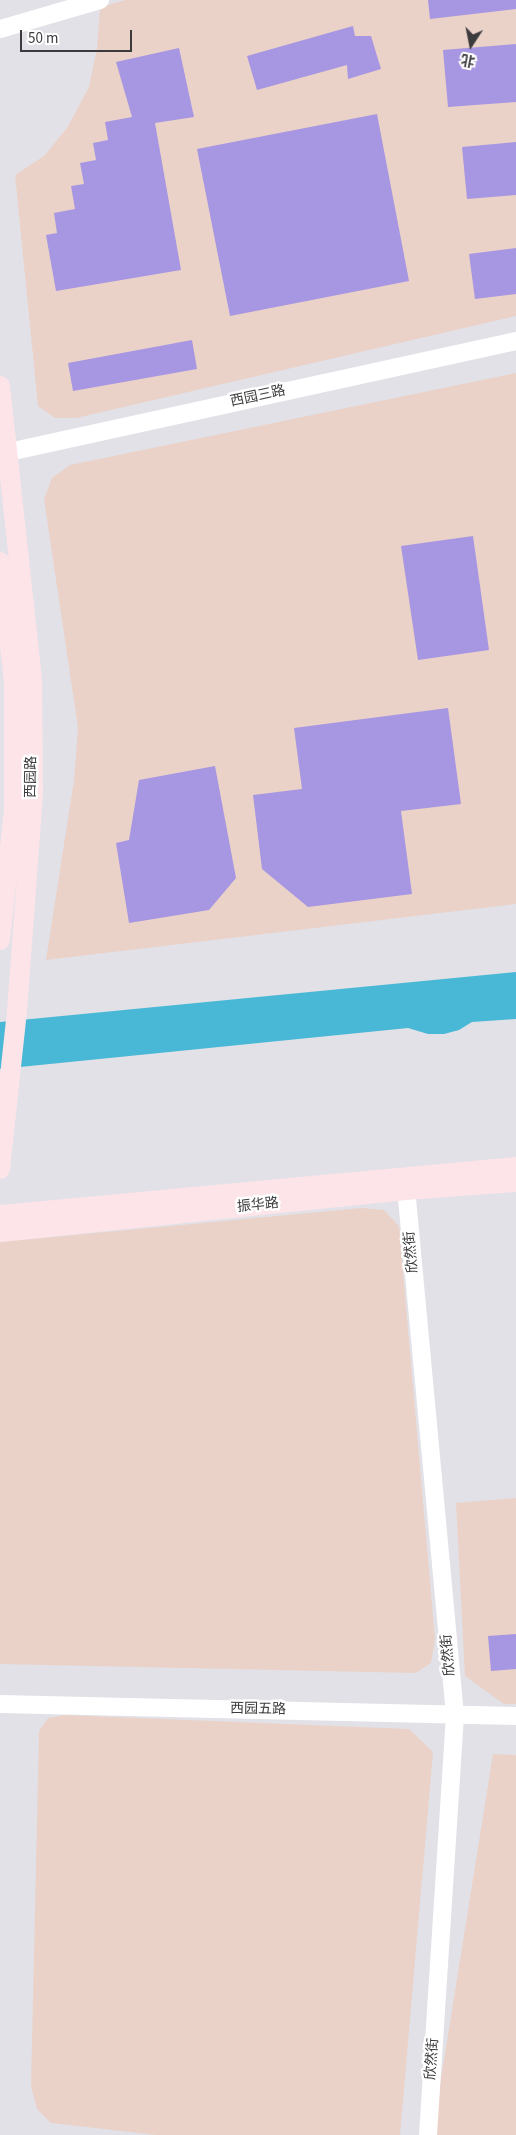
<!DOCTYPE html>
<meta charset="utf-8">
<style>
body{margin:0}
#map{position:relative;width:516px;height:2135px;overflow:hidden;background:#e2e1e7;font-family:"Source Sans 3","Noto Sans SC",sans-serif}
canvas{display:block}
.north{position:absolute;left:446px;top:20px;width:50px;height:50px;-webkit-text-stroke:4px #fff;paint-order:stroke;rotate:191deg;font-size:14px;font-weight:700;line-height:20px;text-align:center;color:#3b3a3d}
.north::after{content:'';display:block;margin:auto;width:18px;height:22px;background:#3b3a3d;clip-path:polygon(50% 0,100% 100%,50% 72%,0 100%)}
.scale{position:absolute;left:20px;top:30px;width:112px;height:22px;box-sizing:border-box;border:2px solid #3b3a3d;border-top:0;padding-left:6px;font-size:15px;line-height:18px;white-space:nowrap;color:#3b3a3d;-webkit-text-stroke:4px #fff;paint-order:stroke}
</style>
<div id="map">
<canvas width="516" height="2135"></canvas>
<div class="north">北</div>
<div class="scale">50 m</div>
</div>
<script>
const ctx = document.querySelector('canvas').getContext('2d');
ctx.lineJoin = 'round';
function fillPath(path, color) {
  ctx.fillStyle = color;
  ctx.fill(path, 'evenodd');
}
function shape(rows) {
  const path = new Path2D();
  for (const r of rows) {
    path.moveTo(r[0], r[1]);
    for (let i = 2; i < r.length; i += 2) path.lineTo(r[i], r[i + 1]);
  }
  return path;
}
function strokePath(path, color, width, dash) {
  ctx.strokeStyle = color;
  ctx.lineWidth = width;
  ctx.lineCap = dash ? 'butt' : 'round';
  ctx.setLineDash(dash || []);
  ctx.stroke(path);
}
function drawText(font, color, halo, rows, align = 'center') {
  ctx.font = font + ' "Source Sans 3","Noto Sans SC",sans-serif';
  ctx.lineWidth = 5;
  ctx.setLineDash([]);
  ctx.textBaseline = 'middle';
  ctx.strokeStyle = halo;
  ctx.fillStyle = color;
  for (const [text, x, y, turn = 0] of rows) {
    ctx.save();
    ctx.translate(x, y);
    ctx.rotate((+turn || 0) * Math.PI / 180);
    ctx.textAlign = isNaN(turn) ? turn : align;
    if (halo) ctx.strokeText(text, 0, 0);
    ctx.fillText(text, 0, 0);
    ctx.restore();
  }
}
const industrial = shape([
 [126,0,516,0,516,316,76,418,55,418,38,406,15,175,44,156,67,128,89,87,97,48,100,7],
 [516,373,516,904,46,960,74,780,78,728,44,499,52,478,70,465],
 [362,1208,384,1210,399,1226,435,1639,431,1663,416,1673,0,1664,0,1242],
 [516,1498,516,1704,504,1704,465,1676,456,1503],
 [65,1715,409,1729,433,1752,400,2135,156,2135,51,2123,37,2109,31,2086,39,1731,48,1718],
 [493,1754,516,1755,516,2135,432,2135]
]);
const water = shape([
 [516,972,516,1019,472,1022,459,1030,444,1034,428,1034,408,1028,0,1069,0,1022]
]);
const building = shape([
 [428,0,516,0,516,9,430,19],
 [353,26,355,36,371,36,381,69,348,79,347,65,257,90,247,56],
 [516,44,516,102,448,107,443,50],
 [179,48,194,117,155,123,181,270,56,291,46,235,57,233,54,213,75,209,71,186,84,184,80,163,96,160,93,143,108,140,105,122,132,117,116,62],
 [377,114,409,281,230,316,197,149],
 [516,142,516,195,467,199,462,147],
 [516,248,516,294,475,299,469,254],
 [192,340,197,369,73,391,68,363],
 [473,536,489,650,418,660,401,546],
 [448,708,461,804,401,811,412,894,308,907,262,869,253,795,302,789,294,728],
 [215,766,236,878,209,910,129,923,116,843,129,840,139,780],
 [516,1634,516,1669,491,1671,488,1636]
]);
const tertiary = shape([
 [0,29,100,0],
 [0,454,516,341],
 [405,1177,455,1715,428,2135],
 [0,1704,516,1716]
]);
const secondary = shape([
 [0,386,32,679,33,794,17,1011,0,1169],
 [0,562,14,681,14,810,0,940],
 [0,1215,516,1167],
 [0,1232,406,1190,516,1182]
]);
const streetNames = [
 ["西园三路",258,397,-12],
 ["西园路",32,777,-89],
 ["振华路",258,1206,-6],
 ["欣然街",412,1252,-95],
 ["欣然街",449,1655,-95],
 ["西园五路",258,1710,1],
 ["欣然街",433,2059,-86]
];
fillPath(industrial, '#ead2c9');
fillPath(water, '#49b8d6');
fillPath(building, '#a796e1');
strokePath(tertiary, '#fff', 18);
strokePath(secondary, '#fce4e9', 20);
drawText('14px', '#3b3a3d', '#fff', streetNames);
</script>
